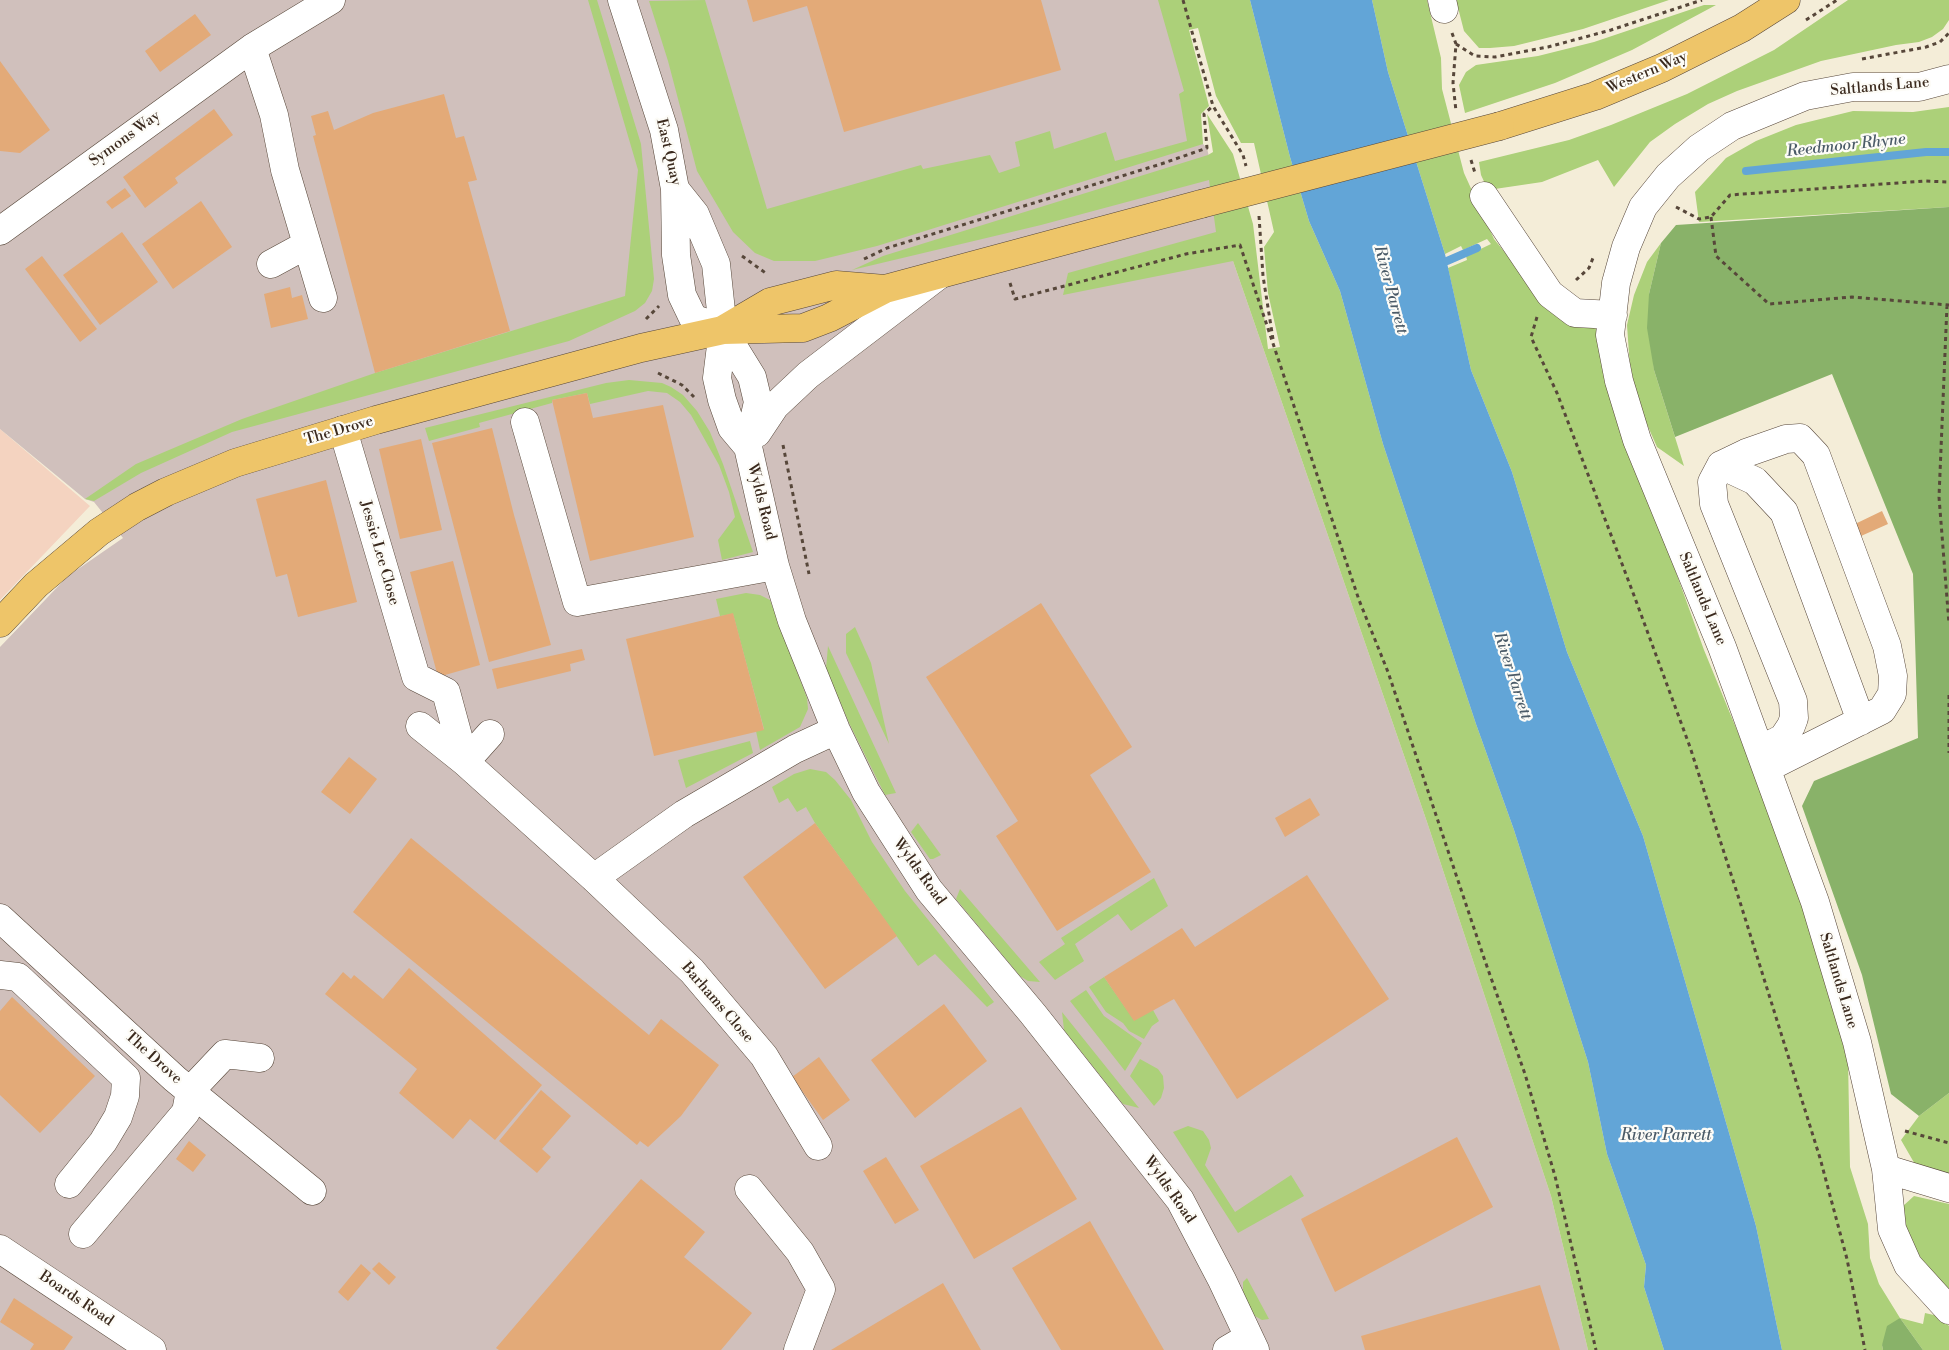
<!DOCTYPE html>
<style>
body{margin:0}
canvas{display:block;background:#f4edd8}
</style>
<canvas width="1949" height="1350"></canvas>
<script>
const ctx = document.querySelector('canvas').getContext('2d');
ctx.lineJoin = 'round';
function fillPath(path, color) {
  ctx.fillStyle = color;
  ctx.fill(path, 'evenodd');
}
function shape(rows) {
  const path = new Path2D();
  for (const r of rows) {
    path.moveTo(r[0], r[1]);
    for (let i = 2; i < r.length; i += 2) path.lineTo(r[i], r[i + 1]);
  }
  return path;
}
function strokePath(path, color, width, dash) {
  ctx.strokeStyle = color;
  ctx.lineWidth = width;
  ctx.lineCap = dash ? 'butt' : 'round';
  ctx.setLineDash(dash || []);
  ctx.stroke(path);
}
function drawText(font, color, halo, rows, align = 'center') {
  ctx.font = font + ' "Libre Bodoni",serif';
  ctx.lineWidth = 4.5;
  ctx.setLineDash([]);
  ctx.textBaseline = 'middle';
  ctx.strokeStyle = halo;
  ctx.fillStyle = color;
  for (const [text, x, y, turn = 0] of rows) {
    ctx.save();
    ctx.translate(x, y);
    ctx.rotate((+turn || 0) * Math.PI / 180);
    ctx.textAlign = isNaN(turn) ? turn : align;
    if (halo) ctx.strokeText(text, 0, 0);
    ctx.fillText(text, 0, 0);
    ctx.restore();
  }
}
const built = shape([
 [0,429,90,506,0,600]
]);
const industrial = shape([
 [0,0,1170,0,1203,144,1207,148,1233,261,1427,822,1551,1196,1588,1350,0,1350,0,647,68,576,123,538,94,502,85,499,0,429]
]);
const green = shape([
 [588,0,597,0,641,144,654,279,652,291,645,303,635,311,569,341,232,432,141,473,94,501,85,499,136,464,242,419,375,373,625,296,638,170],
 [705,0,767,209,921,165,923,169,990,155,999,173,1020,166,1015,142,1050,131,1054,149,1106,132,1115,161,1187,141,1179,94,1184,91,1158,0,1250,0,1290,157,1309,221,1340,291,1383,444,1476,724,1514,830,1588,1062,1607,1154,1646,1265,1644,1287,1664,1350,1588,1350,1551,1196,1427,822,1233,261,1063,295,1068,273,1216,232,1209,180,1041,225,852,270,883,256,1208,155,1213,152,1207,114,1233,154,1253,224,1268,349,1280,347,1268,293,1264,247,1274,232,1254,143,1241,143,1216,96,1198,28,1189,30,1209,106,1201,114,1203,144,877,246,815,261,774,261,755,253,733,232,697,171,668,61,649,1],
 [1372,0,1427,0,1441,58,1442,89,1464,173,1494,239,1519,270,1587,325,1596,329,1601,343,1605,376,1704,650,1782,840,1798,887,1848,1059,1850,1167,1868,1224,1870,1258,1879,1284,1900,1318,1923,1324,1925,1313,1938,1316,1949,1326,1949,1350,1923,1350,1900,1318,1882,1345,1883,1350,1782,1350,1756,1226,1643,836,1567,652,1512,472,1471,370,1448,268,1467,260,1466,256,1491,244,1487,239,1463,250,1461,246,1445,254,1388,72],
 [1456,0,1669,0,1583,29,1514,46,1490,48,1479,48,1464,31],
 [1848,0,1949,0,1949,20,1943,29,1932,37,1919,42,1896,45,1821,61,1737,91,1708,104,1675,124,1650,142,1614,187,1598,160,1542,182,1488,190,1481,175,1479,162,1569,140,1611,125,1687,94,1774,50],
 [1704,5,1716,5,1632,50,1555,83,1465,113,1459,85,1466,72,1476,65,1538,56,1594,42],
 [1949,107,1949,207,1699,222,1695,192,1726,158,1756,141,1796,125,1853,111,1913,112],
 [1661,243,1649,294,1654,370,1684,466,1657,447,1642,413,1630,368,1627,325,1634,295,1647,262],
 [629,380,662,383,671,387,683,395,697,411,710,432,723,464,753,552,722,560,718,540,735,517,729,492,719,465,691,415,680,402,667,393,648,391,590,404,587,393,552,400,552,403,479,423,480,427,429,441,425,428,606,383],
 [746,593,760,595,770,600,807,698,808,709,800,727,760,750,756,731,764,729,733,614,720,616,716,599],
 [855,627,871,663,889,744,846,653,846,634],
 [828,646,896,793,885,795,850,725,826,669],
 [750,741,753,753,686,788,678,760],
 [810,769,826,772,835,780,851,800,872,842,905,891,994,1002,987,1007,935,954,918,966,815,823,806,807,797,812,788,798,779,803,772,787,794,774],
 [918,823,941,855,933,859,930,859,911,832],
 [1154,878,1168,906,1131,931,1118,914,1075,944,1084,961,1055,980,1039,962,1065,944,1061,938],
 [960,889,1040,982,1028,981,1020,976,956,899],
 [1104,977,1134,1020,1153,1010,1159,1021,1152,1026,1144,1039,1129,1031,1123,1023,1106,1012,1089,987],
 [1086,990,1104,1016,1142,1043,1125,1071,1070,1001],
 [1062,1012,1139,1108,1123,1104,1064,1030],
 [1140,1059,1158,1069,1163,1076,1164,1088,1161,1098,1154,1106,1130,1076],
 [1949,1093,1949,1177,1916,1166,1901,1140,1919,1116],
 [1188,1126,1203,1131,1209,1140,1211,1148,1205,1165,1235,1212,1291,1175,1304,1196,1238,1233,1173,1132],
 [1914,1196,1949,1204,1949,1294,1936,1280,1906,1236,1903,1206],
 [1247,1278,1269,1319,1262,1320,1255,1316,1243,1296,1243,1282]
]);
const forest = shape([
 [1949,207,1949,1093,1919,1116,1891,1094,1862,975,1802,806,1814,781,1918,738,1913,574,1832,374,1675,437,1654,370,1647,328,1649,294,1661,243,1676,225],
 [1900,1318,1923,1350,1883,1350,1882,1345,1887,1326]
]);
const water = shape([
 [1250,0,1372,0,1388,72,1445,254,1471,370,1512,472,1567,652,1643,836,1756,1226,1782,1350,1664,1350,1644,1287,1646,1265,1607,1154,1588,1062,1514,830,1476,724,1383,444,1340,291,1309,221,1290,157]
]);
const stream = shape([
 [1746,171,1926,152,1949,152],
 [1447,261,1477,248]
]);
const building = shape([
 [747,0,1041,0,1061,70,844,132,807,6,753,22],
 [195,14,211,35,160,72,145,51],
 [0,61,50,130,20,153,0,151],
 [444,94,456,138,464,136,477,180,468,182,510,331,375,373,313,136,316,135,311,116,328,111,334,130,373,113],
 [214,109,233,135,175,178,178,183,145,208,123,177],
 [125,188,131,196,112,209,106,202],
 [201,201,232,247,173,289,142,244],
 [122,232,158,282,100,325,63,275],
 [42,256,97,329,80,342,25,269],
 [290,287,292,298,302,295,308,319,271,328,264,294],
 [587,393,593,418,663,405,694,537,590,561,552,400],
 [492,428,514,515,551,645,489,662,432,443],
 [421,439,442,530,400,539,379,449],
 [326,480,357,602,298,617,287,574,276,577,256,499],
 [1882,511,1888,524,1861,536,1855,524],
 [453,561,480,665,438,677,410,572],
 [1041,603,1132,747,1090,775,1151,872,1057,931,996,836,1018,821,926,677],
 [733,613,764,730,654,756,626,639],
 [582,649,585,660,570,664,571,671,497,689,492,669],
 [349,757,377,779,350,814,321,792],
 [1310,798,1320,815,1285,837,1275,818],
 [815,823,897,936,825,989,743,877],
 [411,838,649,1035,661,1019,719,1065,681,1116,648,1147,640,1141,637,1145,353,912],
 [1307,875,1389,999,1237,1099,1174,999,1134,1021,1104,977,1182,928,1195,947],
 [409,968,542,1085,495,1140,470,1119,453,1139,399,1093,417,1069,325,994,343,972,351,979,354,975,383,999],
 [12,997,95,1076,40,1133,0,1095,0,1011],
 [944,1004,987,1061,915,1118,871,1060],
 [819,1057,850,1100,823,1120,792,1077],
 [541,1090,571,1116,542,1149,551,1157,537,1173,499,1141],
 [1021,1107,1077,1199,974,1259,920,1166],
 [1457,1137,1493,1207,1335,1292,1301,1219],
 [189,1141,206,1155,193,1172,176,1159],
 [886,1157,919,1210,895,1224,863,1171],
 [641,1179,705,1232,684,1257,752,1313,721,1350,499,1350,496,1348],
 [1090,1221,1110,1256,1164,1350,1061,1350,1012,1268],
 [379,1262,396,1277,389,1285,372,1269],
 [361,1264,371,1273,348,1301,338,1292],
 [943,1283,981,1350,831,1350],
 [1540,1285,1560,1350,1365,1350,1361,1336],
 [14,1298,73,1337,64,1350,30,1350,34,1344,0,1322]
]);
const path = shape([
 [1183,0,1213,106,1243,155,1246,166],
 [1806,20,1837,0],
 [1452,33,1456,44,1453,83,1456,111],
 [1456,44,1475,56,1495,57,1548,47,1611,30,1702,0],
 [1862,59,1926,47,1940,42,1949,33],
 [1471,160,1475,173],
 [1676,207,1699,219,1711,217,1730,195,1925,181,1949,182],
 [1259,216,1263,276,1273,339],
 [1711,217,1716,256,1769,304,1852,297,1949,305],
 [742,256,767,274],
 [864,259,887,248,1161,164,1207,148,1204,114,1213,106],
 [1576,280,1589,268,1593,258],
 [1010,283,1015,299,1186,254,1240,245,1359,600,1388,672,1484,958,1525,1074,1555,1176,1596,1350],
 [1947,305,1939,497,1949,624],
 [1537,317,1531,337,1557,393,1635,598,1690,747,1740,902,1820,1158,1847,1259,1865,1350],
 [646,319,659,306],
 [658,373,682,385,694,397],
 [783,445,809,574],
 [1949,695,1949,753],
 [1905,1131,1949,1143]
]);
const minor = shape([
 [622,0,664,130,675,189,695,214,716,264,723,330,717,378,722,400,732,428,748,447,775,566,792,621,836,730,866,792,929,890,1033,1014,1180,1200,1222,1280,1255,1350],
 [1442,0,1444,9],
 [252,48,274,115,285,170,323,298],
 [1949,79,1919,87,1853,87,1805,96,1732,126,1699,148,1668,176,1643,207,1626,247,1616,283,1610,335,1619,381,1637,440,1722,647,1815,902,1857,1042,1886,1169,1892,1229,1908,1265,1949,1310],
 [675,189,676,255,682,295,693,318,723,330,752,377,758,402,748,447],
 [1484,196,1550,294,1575,313,1613,315],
 [0,231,252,48,331,0],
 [271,264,306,245],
 [525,422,577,602,775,566],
 [343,430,416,677,446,692,465,762],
 [757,433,775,406,808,375,939,275],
 [1721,465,1755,481,1784,512,1861,721],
 [420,726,465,762,594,878,692,971,764,1056,818,1146],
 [1760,750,1783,738,1791,726,1794,718,1793,701,1714,504,1712,482,1721,465,1746,453,1786,439,1800,438,1816,455,1887,646,1893,676,1892,694,1882,710,1767,768],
 [465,762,490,734],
 [594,878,684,814,795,749,836,730],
 [0,918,175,1079,312,1191],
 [0,975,18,977,126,1078,125,1096,118,1117,103,1142,69,1184],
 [1886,1169,1949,1188],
 [749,1189,800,1252,821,1289,798,1350],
 [83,1234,186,1112,190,1091,225,1054,260,1058],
 [0,1249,152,1350],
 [1227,1350,1249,1337]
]);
const major = shape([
 [1500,126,1595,96,1662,68,1742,28,1786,0],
 [724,329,770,302,836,285,885,289],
 [0,623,36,585,99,532,137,507,166,492,235,463,376,420,641,348,723,330,803,328,829,318,885,289,1201,204]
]);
const majorBridge = shape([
 [1201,204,1500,126]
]);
const streetNames = [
 ["Western Way",1647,73,-23],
 ["Saltlands Lane",1880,87,-5],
 ["Symons Way",125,139,-36],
 ["East Quay",668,152,77],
 ["The Drove",339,431,-16],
 ["Wylds Road",761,502,76],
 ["Jessie Lee Close",379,553,74],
 ["Saltlands Lane",1702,599,67],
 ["Wylds Road",919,872,54],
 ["Saltlands Lane",1838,981,73],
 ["Barhams Close",717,1003,49],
 ["The Drove",153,1058,42],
 ["Wylds Road",1169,1190,55],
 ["Boards Road",76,1299,34]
];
const waterNames = [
 ["Reedmoor Rhyne",1846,146,-6],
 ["River Parrett",1390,290,75],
 ["River Parrett",1512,676,72],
 ["River Parrett",1666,1136]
];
fillPath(built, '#f4d3c0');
fillPath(industrial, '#d0c0bc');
fillPath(green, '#acd079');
fillPath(forest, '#89b269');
fillPath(water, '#62a5d7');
strokePath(stream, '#62a5d7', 8);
fillPath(building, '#e3aa78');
strokePath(minor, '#57473a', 29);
strokePath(major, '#57473a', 29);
strokePath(path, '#57473a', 3, [4, 4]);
strokePath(minor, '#fff', 28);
strokePath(major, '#eec569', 28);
strokePath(majorBridge, '#57473a', 29, []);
strokePath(majorBridge, '#eec569', 28);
drawText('15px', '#3b2a1e', '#fdfcf7', streetNames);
drawText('italic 16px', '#4b5b68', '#fdfcf7', waterNames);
</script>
